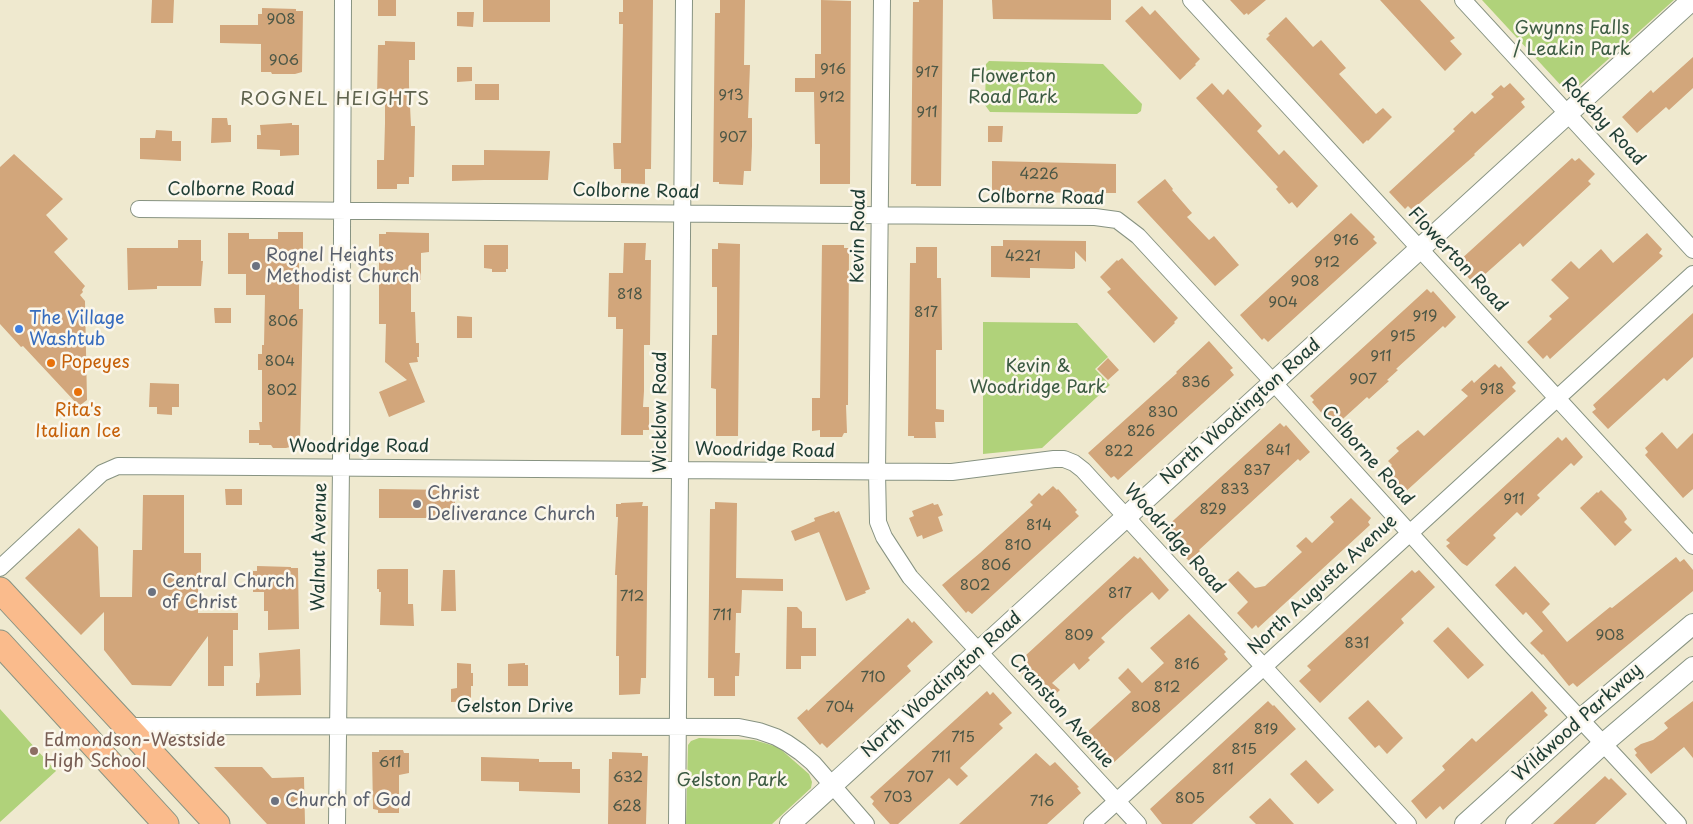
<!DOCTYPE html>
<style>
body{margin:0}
canvas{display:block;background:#efe9cf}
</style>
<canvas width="1693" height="824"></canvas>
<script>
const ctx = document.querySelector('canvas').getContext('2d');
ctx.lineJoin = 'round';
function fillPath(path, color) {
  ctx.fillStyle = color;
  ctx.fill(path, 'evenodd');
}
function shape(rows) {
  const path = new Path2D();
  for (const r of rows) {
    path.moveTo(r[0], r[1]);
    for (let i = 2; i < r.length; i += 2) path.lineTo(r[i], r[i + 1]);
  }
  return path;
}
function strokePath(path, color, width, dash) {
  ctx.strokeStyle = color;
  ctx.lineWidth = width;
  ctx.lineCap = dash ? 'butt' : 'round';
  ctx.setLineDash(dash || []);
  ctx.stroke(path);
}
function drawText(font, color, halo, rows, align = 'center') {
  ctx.font = font + ' "Playpen Sans",sans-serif';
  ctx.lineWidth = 5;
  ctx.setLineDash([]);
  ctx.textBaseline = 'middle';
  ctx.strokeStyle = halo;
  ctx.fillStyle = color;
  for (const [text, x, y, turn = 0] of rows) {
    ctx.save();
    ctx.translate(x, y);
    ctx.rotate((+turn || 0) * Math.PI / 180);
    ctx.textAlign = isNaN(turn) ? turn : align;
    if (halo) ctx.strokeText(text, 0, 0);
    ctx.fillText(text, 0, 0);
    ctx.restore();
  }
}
const green = shape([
 [1482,0,1674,0,1574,90,1567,92],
 [989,61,1103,64,1142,104,1141,111,1137,114,990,112,985,105,986,64],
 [983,322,1077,323,1108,357,1095,369,1110,385,1042,448,983,454],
 [0,709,56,771,0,822],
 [699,738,754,740,778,747,809,774,812,782,811,788,772,824,686,824,688,745,691,741]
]);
const building = shape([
 [152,0,174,0,173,23,151,23],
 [378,0,396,0,396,16,378,16],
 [483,0,550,0,550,22,483,22],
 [623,0,653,0,651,169,645,169,645,184,621,183,621,169,614,169,613,143,621,143,623,24,619,24,619,12,623,12],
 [720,0,745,0,744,65,750,65,748,118,752,118,752,146,751,171,744,171,743,185,719,184,719,182,713,182,715,13,720,13],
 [821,0,851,1,850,184,820,184,820,144,815,144,814,92,795,92,795,78,815,78,815,54,821,54],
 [919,0,943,0,941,186,916,186,916,184,911,184,913,2,919,2],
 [992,0,1111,0,1111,20,993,19],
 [1230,0,1266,0,1248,15,1247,13,1244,15],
 [1380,0,1420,0,1455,38,1450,41,1462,54,1445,71],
 [1142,6,1150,15,1155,10,1200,59,1195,64,1196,65,1180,80,1125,21],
 [262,8,296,9,296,11,303,11,302,72,295,74,272,74,271,72,261,72,261,44,220,43,220,25,258,25,258,14,262,14],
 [457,12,474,12,473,27,457,26],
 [1286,17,1313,47,1321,40,1346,68,1339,74,1376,114,1383,108,1392,117,1368,141,1367,140,1363,144,1266,39,1270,35,1268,34],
 [385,41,415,42,415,60,409,60,409,85,411,126,415,126,414,177,409,177,409,184,397,184,397,189,377,189,377,160,384,160,385,123,385,98,377,98,378,45,385,45],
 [1693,57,1693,88,1669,110,1666,107,1637,133,1622,117,1651,90,1653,93],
 [457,67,472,67,472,81,457,82],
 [1212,83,1223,95,1228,89,1262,126,1257,131,1279,155,1284,150,1318,186,1297,208,1292,202,1289,204,1276,189,1278,187,1196,98],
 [1510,83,1525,99,1521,102,1525,107,1474,154,1475,155,1412,210,1408,206,1405,209,1389,192,1455,131,1453,129,1472,111,1475,114,1494,97,1491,94,1501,85,1504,88],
 [475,84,499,84,499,100,475,100],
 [212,118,227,118,228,125,231,125,231,142,211,143],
 [292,123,292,125,299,125,299,155,280,156,280,150,257,149,257,135,261,135,260,125],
 [988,126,1003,126,1002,142,988,142],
 [156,130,172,131,172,141,181,141,181,161,140,159,140,138,155,138],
 [484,150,550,151,548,180,484,180,452,181,452,165,484,165],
 [14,154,63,199,46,215,68,239,54,252,85,286,82,290,83,292,80,295,85,301,87,400,79,406,23,346,21,347,0,324,0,167],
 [1572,158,1575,161,1579,158,1595,174,1588,181,1591,184,1523,247,1520,243,1474,284,1459,267,1462,264,1459,261],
 [992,161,1116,164,1116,193,992,192],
 [1165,179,1173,189,1172,190,1192,213,1187,217,1209,240,1214,236,1239,265,1215,286,1137,202],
 [1351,213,1375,237,1373,239,1377,243,1268,342,1264,338,1262,340,1240,315],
 [278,232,303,232,303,261,299,261,299,309,303,309,300,444,294,444,294,446,286,448,273,448,271,445,259,445,259,443,249,443,249,430,260,430,259,422,262,422,262,370,258,370,258,354,262,354,262,345,264,345,265,295,246,295,246,274,228,274,228,233,249,233,249,239,278,239],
 [386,232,429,233,429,252,421,253,421,280,411,280,411,312,415,312,416,343,419,343,419,357,417,357,418,362,409,363,425,402,389,417,379,392,407,380,385,362,386,324,379,324,379,234,386,234],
 [1647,233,1662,249,1659,253,1663,256,1550,359,1547,355,1543,359,1527,342,1552,319,1549,316,1569,298,1551,280,1553,278,1571,261,1579,269,1601,249,1613,263],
 [178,240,201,240,201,261,203,261,201,286,157,286,157,289,128,290,127,248,178,248],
 [1003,240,1086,241,1086,262,1075,251,1075,268,1073,269,1030,268,1030,278,991,277,991,246,1003,246],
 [624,243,646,243,645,260,651,260,650,345,644,345,644,391,643,407,649,407,649,430,643,430,643,435,621,435,623,329,616,329,616,317,608,317,609,273,623,273],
 [718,243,740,244,738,436,716,436,716,389,711,388,712,335,717,335,717,287,712,287,712,249,718,249],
 [484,245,508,245,508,269,506,269,506,272,492,272,492,269,484,268],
 [822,245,844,245,844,248,849,248,848,405,846,405,847,433,844,433,842,437,820,437,820,430,812,431,812,398,820,398],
 [916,247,937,247,937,278,941,278,942,350,936,350,936,409,944,410,944,422,935,422,936,438,914,438,914,436,908,436,910,263,916,263],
 [1122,258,1178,318,1174,322,1175,323,1154,343,1107,292,1111,289,1100,277,1117,260,1118,261],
 [1427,289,1431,293,1433,291,1456,317,1445,328,1443,326,1396,369,1398,370,1387,380,1389,381,1369,399,1367,397,1334,427,1312,402,1314,400,1310,396],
 [214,308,231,308,231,323,215,323],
 [1693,313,1693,357,1667,381,1664,378,1608,429,1592,412,1596,409,1593,405],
 [457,316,472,317,472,338,457,338],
 [1209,341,1233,368,1230,370,1234,375,1118,480,1114,476,1111,478,1088,453,1177,373,1176,372],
 [1108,358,1119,370,1108,380,1097,369],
 [1495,364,1499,368,1501,366,1516,383,1512,387,1516,391,1403,494,1400,490,1396,493,1381,476,1392,465,1388,461,1399,451,1396,448,1418,430,1424,436,1468,396,1461,390,1472,380,1474,383],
 [150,383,179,384,179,407,172,407,172,415,157,414,157,407,149,407],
 [1280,423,1284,427,1286,425,1310,452,1300,461,1298,459,1199,550,1200,551,1189,561,1165,536,1168,533,1164,529],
 [1662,432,1677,449,1693,433,1693,489,1683,498,1645,455,1648,452,1645,448],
 [1558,437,1562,441,1566,437,1583,457,1574,466,1571,463,1537,495,1540,498,1521,516,1517,512,1493,535,1496,538,1467,566,1462,563,1446,546,1450,543,1446,540],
 [1053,486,1057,490,1058,489,1077,510,1075,512,1079,516,972,614,968,611,966,613,942,585,980,553,1033,505,1030,502,1039,493,1042,496],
 [225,489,242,489,242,505,226,505],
 [379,489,455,490,455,518,379,518],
 [1601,490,1622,511,1627,519,1624,522,1632,530,1615,546,1580,508,1597,492,1598,493],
 [143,495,184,495,184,553,201,553,201,588,198,588,198,613,238,613,238,630,233,630,233,666,224,666,224,686,208,686,208,636,171,686,132,685,104,650,104,612,81,635,25,578,79,528,98,547,100,597,132,597,133,550,142,550],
 [1351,498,1371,518,1368,522,1370,525,1258,628,1256,625,1252,629,1237,613,1248,602,1228,580,1238,571,1255,588,1265,586,1302,552,1296,546,1306,537,1312,543,1334,522,1330,517],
 [643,502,642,506,648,506,646,678,641,678,640,694,619,695,619,656,616,656,617,575,615,575,618,517,616,517,616,504,621,504,621,503],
 [715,502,737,503,736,578,783,579,783,591,742,590,741,613,736,613,735,653,740,653,739,676,735,676,735,696,714,696,714,678,708,678,710,509,715,509],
 [933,503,934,505,938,504,943,515,938,517,943,531,923,539,922,535,917,537,909,518,914,516,912,511],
 [834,511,835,513,839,511,870,589,865,591,866,593,846,601,819,532,795,541,791,531,815,521,814,518],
 [1134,556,1138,559,1140,557,1169,590,1159,600,1152,592,1127,614,1101,638,1105,642,1088,658,1090,660,1079,670,1074,663,1052,683,1060,690,1048,701,1018,670,1028,660,1025,656],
 [1676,557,1680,562,1684,559,1693,570,1693,591,1577,687,1573,683,1569,686,1543,654,1542,655,1530,643,1543,631,1526,612,1523,615,1495,585,1515,566,1550,604,1542,612,1567,642,1610,607,1612,608],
 [257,566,291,567,291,568,298,568,299,629,268,630,268,611,264,611,264,592,253,592,253,571,257,571],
 [379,569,408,569,408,604,413,604,414,626,380,625,381,592,379,592,379,589,377,589,377,570],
 [443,570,455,570,456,611,441,611],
 [1412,570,1415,573,1419,570,1435,587,1401,619,1404,623,1320,703,1299,681,1311,670,1307,666],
 [787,607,797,607,802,612,802,628,816,628,816,656,801,656,801,669,786,669],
 [1189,614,1226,652,1224,654,1228,659,1111,765,1107,760,1105,762,1083,736,1131,692,1118,678,1128,668,1142,683,1164,663,1150,648],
 [908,618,912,623,914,621,933,642,907,666,911,671,827,748,822,743,820,745,797,718,807,709,808,711],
 [1448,627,1484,665,1468,679,1433,641],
 [300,649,301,695,256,696,256,683,259,683,260,676,259,653],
 [457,663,471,664,471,673,473,673,473,686,471,686,471,701,451,702,451,689,457,688],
 [525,663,525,665,528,665,528,686,508,686,508,664],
 [987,691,990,695,993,692,1012,713,999,724,1003,728,960,768,968,776,957,786,949,778,898,824,890,824,872,804,874,801,870,797],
 [1532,691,1547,708,1544,711,1548,715,1443,810,1440,806,1426,819,1411,801,1445,770,1442,766,1472,738,1476,742],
 [1368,700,1403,738,1387,754,1379,745,1375,748,1348,718],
 [1268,701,1273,706,1274,705,1296,729,1192,824,1162,824,1150,809],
 [1693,701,1693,758,1684,747,1651,774,1635,755,1637,753,1634,749,1641,744,1653,740,1668,728,1664,723],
 [379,750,403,750,404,753,409,753,409,773,399,775,399,813,378,813,378,810,373,809,372,752,379,752],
 [612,752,642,753,642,756,648,756,646,824,608,824,609,759,612,759],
 [1036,753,1050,766,1055,762,1079,787,1077,788,1081,793,1047,824,959,824],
 [481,757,539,759,539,762,572,762,572,769,580,769,580,793,519,791,519,782,481,781],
 [1306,760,1334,790,1318,804,1290,774],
 [214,767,262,767,272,778,304,777,305,824,267,824],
 [1605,776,1609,780,1611,778,1627,794,1595,824,1553,824],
 [1270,798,1294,824,1256,824,1249,817]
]);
const minor = shape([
 [882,0,877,472,878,522,884,537,910,577,1138,824],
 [1191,0,1693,546],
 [1463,0,1693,250],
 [139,209,1095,217,1117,220,1138,236,1273,382,1513,647,1678,824],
 [0,568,102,473,118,466,952,472,1054,459,1064,459,1074,463,1083,470,1408,824],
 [125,726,739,727,759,731,776,737,787,743,800,752,813,763,866,824],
 [337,824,341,467,343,0],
 [677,824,684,0],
 [1092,824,1693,274]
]);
const tertiary = shape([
 [790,824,1692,0],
 [1465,824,1581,719,1693,624],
 [1516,824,1604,743,1693,667]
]);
const primary = shape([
 [0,590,217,824],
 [0,643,166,824]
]);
const markers = [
 [256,266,5,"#6b7280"],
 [19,329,5,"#3f7fe0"],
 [51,363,5,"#e8710a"],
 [78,392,5,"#e8710a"],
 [417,504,5,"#6b7280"],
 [152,592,5,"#6b7280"],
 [34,751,5,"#8d6e63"],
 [275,801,5,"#6b7280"]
];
const numberNames = [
 ["908",281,20],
 ["906",284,61],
 ["916",833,70],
 ["917",927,73],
 ["913",731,96],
 ["912",832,98],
 ["911",927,113],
 ["907",733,138],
 ["4226",1039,175],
 ["916",1346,241],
 ["4221",1023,257],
 ["912",1327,263],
 ["908",1305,282],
 ["818",630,295],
 ["904",1283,303],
 ["817",926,313],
 ["919",1425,317],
 ["806",283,322],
 ["915",1403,337],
 ["911",1381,357],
 ["804",280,362],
 ["907",1363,380],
 ["836",1196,383],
 ["918",1492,390],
 ["802",282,391],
 ["830",1163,413],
 ["826",1141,432],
 ["841",1278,451],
 ["822",1119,452],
 ["837",1257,471],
 ["833",1235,490],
 ["911",1514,500],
 ["829",1213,510],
 ["814",1039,526],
 ["810",1018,546],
 ["806",996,566],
 ["802",975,586],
 ["817",1120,594],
 ["712",632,597],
 ["711",722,616],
 ["809",1079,636],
 ["908",1610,636],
 ["831",1357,644],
 ["816",1187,665],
 ["710",873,678],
 ["812",1167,688],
 ["704",840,708],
 ["808",1146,708],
 ["819",1266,730],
 ["715",963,738],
 ["815",1244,750],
 ["711",941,758],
 ["611",390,763],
 ["811",1223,770],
 ["632",628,778],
 ["707",920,778],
 ["703",898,798],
 ["805",1190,799],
 ["716",1042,802],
 ["628",627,807]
];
const parkNames = [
 ["Gwynns Falls",1572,29],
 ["/ Leakin Park",1572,50],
 ["Flowerton",1013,77],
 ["Road Park",1013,98],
 ["Kevin &",1038,367],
 ["Woodridge Park",1038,388],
 ["Gelston Park",732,781]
];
const streetNames = [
 ["Rokeby Road",1603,122,47],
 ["Colborne Road",231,190],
 ["Colborne Road",636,192,1],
 ["Colborne Road",1041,198,1],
 ["Kevin Road",859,236,-89],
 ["Flowerton Road",1457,260,47],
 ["Wicklow Road",661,412,-90],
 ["North Woodington Road",1241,412,-42],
 ["Woodridge Road",359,447],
 ["Woodridge Road",765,451,1],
 ["Colborne Road",1367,456,48],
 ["Woodridge Road",1174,539,48],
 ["Walnut Avenue",320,547,-89],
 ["North Augusta Avenue",1323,585,-43],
 ["North Woodington Road",942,685,-42],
 ["Gelston Drive",515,707],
 ["Cranston Avenue",1061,711,48],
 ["Wildwood Parkway",1578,723,-42]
];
const worshipNames = [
 ["Rognel Heights",266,256],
 ["Methodist Church",266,277],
 ["Christ",427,494],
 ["Deliverance Church",427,515],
 ["Central Church",162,582],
 ["of Christ",162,603],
 ["Church of God",285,801]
];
const shopNames = [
 ["The Village",29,319],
 ["Washtub",29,340]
];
const foodNames = [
 ["Popeyes",61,363],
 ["Rita's",78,411,"center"],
 ["Italian Ice",78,432,"center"]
];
const educationNames = [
 ["Edmondson-Westside",44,741],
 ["High School",44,762]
];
const neighbourhoodNames = [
 ["ROGNEL HEIGHTS",335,100]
];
fillPath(green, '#b0d27a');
fillPath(building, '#d2a67b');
strokePath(minor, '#879382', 18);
strokePath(tertiary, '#879382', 22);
strokePath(primary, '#879382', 27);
strokePath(minor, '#fff', 16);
strokePath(tertiary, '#fff', 20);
strokePath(primary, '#fabb8c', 25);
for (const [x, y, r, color] of markers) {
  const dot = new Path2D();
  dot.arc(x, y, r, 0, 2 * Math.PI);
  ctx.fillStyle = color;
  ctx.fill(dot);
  strokePath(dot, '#fbf7ec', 2);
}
drawText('15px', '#4c5746', null, numberNames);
drawText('18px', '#3c5b42', '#fbf7ec', parkNames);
drawText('18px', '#1f3d34', '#fbf7ec', streetNames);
drawText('18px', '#5b616d', '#fbf7ec', worshipNames, 'left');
drawText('18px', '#366cbe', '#fbf7ec', shopNames, 'left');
drawText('18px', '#c56008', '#fbf7ec', foodNames, 'left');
drawText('18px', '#785e54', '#fbf7ec', educationNames, 'left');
ctx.letterSpacing = '1px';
drawText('19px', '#5e624d', '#fbf7ec', neighbourhoodNames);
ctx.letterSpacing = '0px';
</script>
